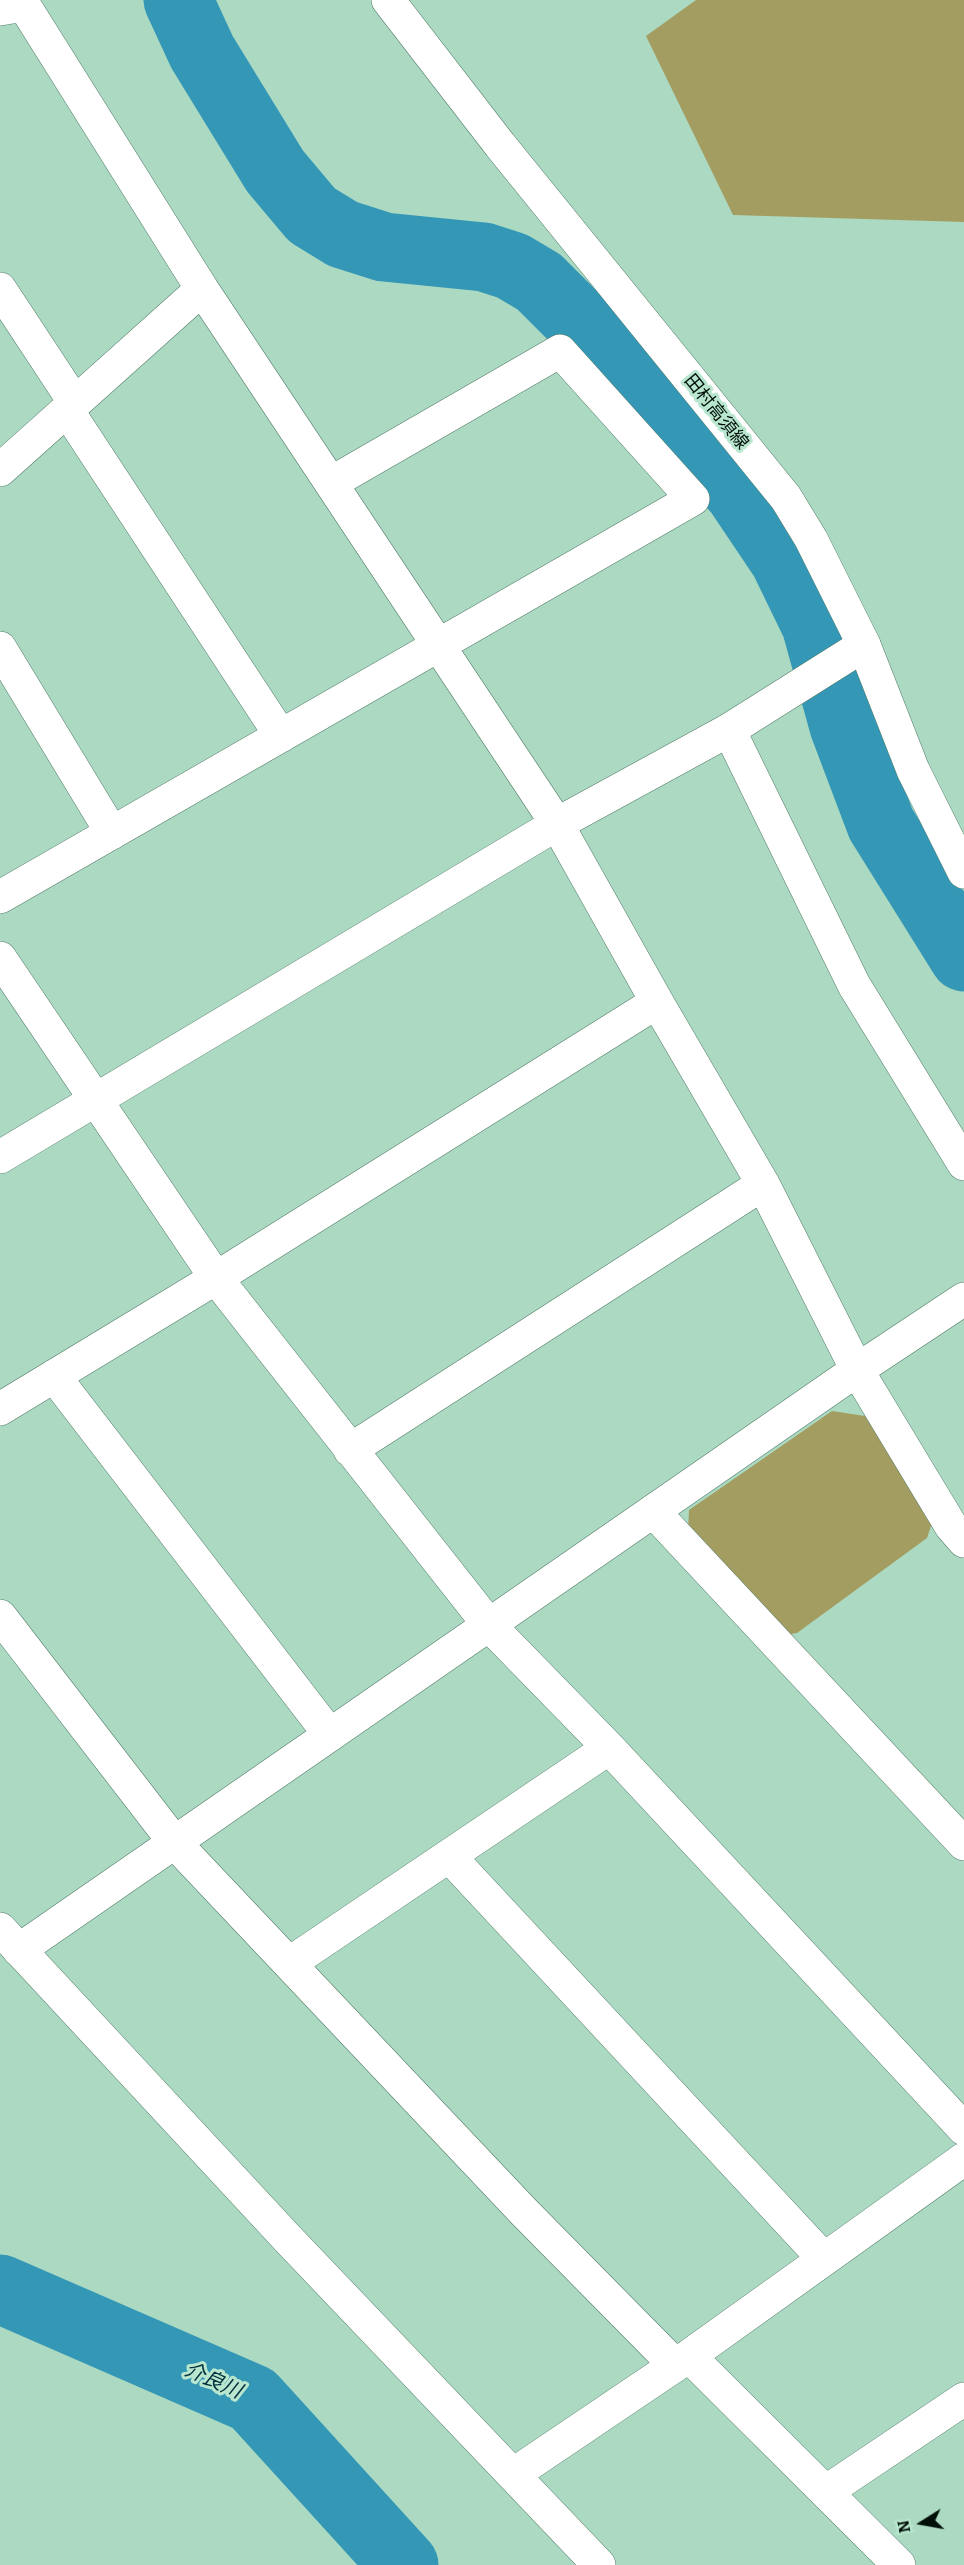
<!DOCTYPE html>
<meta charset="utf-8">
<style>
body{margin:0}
#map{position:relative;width:964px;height:2565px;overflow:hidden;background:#abd9c2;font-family:Bitter,serif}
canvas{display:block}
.north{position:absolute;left:892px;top:2493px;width:60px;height:60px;-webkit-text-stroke:4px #b8e6ce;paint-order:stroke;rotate:259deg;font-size:16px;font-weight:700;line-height:24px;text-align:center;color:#010f08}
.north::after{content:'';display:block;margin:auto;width:21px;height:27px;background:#010f08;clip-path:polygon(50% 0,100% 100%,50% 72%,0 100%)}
</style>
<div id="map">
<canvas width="964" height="2565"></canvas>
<div class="north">N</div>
</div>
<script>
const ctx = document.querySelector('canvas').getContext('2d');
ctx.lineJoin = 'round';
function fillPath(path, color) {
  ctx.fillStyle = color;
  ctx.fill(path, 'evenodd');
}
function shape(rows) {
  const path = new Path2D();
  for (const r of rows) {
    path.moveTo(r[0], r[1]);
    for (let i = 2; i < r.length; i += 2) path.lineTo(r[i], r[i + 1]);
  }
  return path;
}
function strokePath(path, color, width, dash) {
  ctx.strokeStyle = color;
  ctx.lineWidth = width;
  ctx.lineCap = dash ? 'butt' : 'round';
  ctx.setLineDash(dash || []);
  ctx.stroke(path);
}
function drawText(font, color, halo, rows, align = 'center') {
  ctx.font = font + ' Bitter,"Noto Sans JP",serif';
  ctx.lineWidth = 6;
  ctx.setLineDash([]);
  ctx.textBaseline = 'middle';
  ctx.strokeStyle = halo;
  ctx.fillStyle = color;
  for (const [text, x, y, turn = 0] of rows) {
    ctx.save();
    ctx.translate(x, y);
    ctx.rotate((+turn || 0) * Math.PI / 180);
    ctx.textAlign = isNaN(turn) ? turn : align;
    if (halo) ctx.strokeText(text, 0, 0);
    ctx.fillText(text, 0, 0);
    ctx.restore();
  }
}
const green = shape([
 [696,0,964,0,964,222,733,215,646,36],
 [832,1411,865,1416,932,1523,927,1538,797,1633,786,1635,688,1531,689,1510]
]);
const river = shape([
 [178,0,202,52,275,171,312,215,343,234,384,247,484,257,512,266,539,282,646,389,739,492,784,559,816,625,844,726,881,824,964,957],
 [0,2289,253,2399,404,2565]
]);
const minor = shape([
 [0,9,24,5,202,289,557,824,657,1002,763,1184,857,1370,951,1526,964,1541],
 [0,289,75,403],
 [67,410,281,736],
 [0,470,202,289],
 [0,648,112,833],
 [729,730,854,985,964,1164],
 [0,897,693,499,560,351,331,483],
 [0,958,216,1278,489,1625,609,1748,964,2129],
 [54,1376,330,1735],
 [0,1409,216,1278,657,1002],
 [350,1450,763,1184],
 [653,1511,964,1844],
 [0,1616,175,1843,524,2212,675,2365],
 [449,1856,824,2259],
 [0,1929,288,2239,599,2565],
 [19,1950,857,1370,964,1299],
 [290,1963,609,1748],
 [689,2356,899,2565],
 [514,2474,689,2356,964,2159],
 [827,2491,964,2399]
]);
const tertiary = shape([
 [0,1157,557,824,729,730,864,645]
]);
const secondary = shape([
 [388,0,500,145,786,498,811,539,864,645,913,770,964,872]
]);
const streetNames = [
 ["田村高須線",716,412,51]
];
const waterNames = [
 ["介良川",213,2381,24]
];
fillPath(green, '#a49d61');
strokePath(river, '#3497b6', 69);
strokePath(minor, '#537d69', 34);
strokePath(tertiary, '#537d69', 34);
strokePath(secondary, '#537d69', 34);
strokePath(minor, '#fff', 33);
strokePath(tertiary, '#fff', 33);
strokePath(secondary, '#fff', 33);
drawText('18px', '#010f08', '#b8e6ce', streetNames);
drawText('italic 20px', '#03313e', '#b8e6ce', waterNames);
</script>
